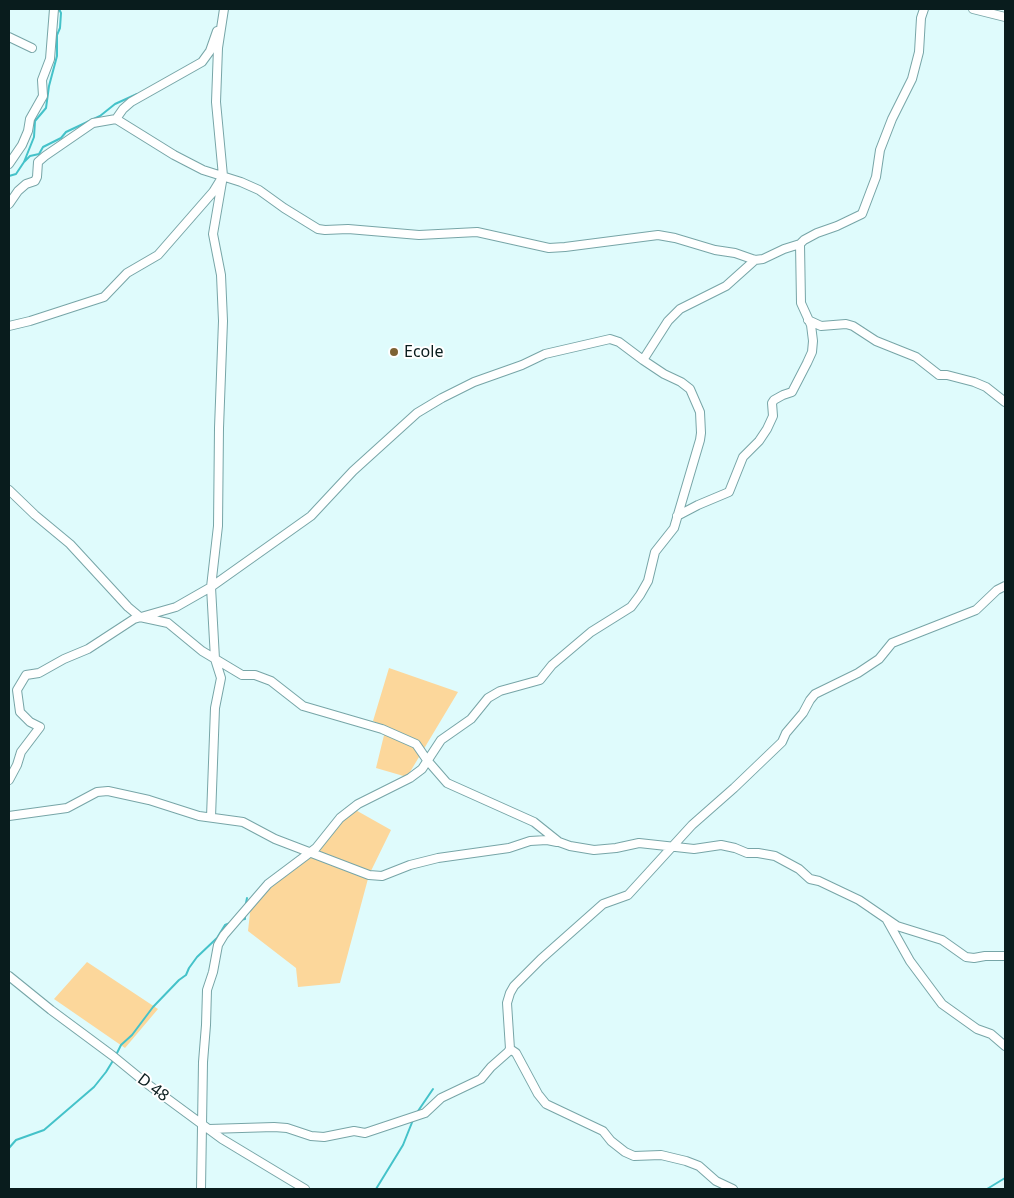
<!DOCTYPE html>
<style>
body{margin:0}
#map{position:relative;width:1014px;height:1198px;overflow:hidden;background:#dffbfc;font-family:"Noto Sans",sans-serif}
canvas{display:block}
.frame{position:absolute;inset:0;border:10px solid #091c1d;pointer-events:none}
</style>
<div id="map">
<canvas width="1014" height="1198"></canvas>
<div class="frame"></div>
</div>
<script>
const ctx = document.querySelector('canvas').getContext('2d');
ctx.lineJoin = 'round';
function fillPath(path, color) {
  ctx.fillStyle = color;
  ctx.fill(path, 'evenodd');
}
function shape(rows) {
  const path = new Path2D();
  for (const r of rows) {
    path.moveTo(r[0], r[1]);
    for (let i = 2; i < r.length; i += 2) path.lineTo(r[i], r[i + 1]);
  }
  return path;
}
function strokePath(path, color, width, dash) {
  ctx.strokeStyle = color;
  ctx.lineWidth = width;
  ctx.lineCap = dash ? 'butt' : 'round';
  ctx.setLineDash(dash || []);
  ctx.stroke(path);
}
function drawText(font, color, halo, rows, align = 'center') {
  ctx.font = font + ' "Noto Sans",sans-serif';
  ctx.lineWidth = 4;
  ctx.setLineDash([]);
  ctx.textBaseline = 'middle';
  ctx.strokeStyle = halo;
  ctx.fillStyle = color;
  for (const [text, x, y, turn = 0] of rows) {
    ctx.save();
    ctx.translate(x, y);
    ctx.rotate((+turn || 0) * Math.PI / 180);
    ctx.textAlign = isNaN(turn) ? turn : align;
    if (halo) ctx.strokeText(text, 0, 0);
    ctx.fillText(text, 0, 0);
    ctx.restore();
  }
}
const green = shape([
 [389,668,458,692,407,777,376,768,386,727,373,721],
 [352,808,391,830,369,875,340,983,298,987,296,968,248,931,251,904,268,884,316,848],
 [87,962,158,1009,125,1048,54,999]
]);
const stream = shape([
 [24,162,30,156,39,154,43,147,61,138,66,132,100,116,115,104,137,94],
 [9,176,16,174,24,162,34,137,35,121,46,108,49,86,57,56,57,35,60,28,61,13,59,9],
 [245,908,247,898],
 [240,920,245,919,245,915],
 [116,1055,121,1045,132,1035,153,1007,179,980,186,975,189,968,197,957,217,938,225,925,230,923],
 [416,1114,433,1089],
 [9,1148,16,1140,44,1130,94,1087,106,1072,114,1059],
 [376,1189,403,1145,413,1120],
 [987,1189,1005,1178]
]);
const minor = shape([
 [973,9,1005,17],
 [9,37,32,48],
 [116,119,174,155,203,170,241,182,259,190,284,208,318,229,325,230,348,229,419,235,477,232,549,248,565,247,658,235,675,238,715,250,735,253,755,260,763,259,784,249,800,244],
 [9,164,22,145,28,131,30,119,43,96,42,80,50,59,54,9],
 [9,204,18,191,26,184,35,181,37,177,38,162,45,156,93,123,116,119,123,109,131,102,202,62,210,51,217,31],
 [808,320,821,326,846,324,853,326,876,341,916,357,939,375,947,375,974,382,986,387,1005,402],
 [9,326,30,321,104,297,127,273,158,255,213,192,221,179],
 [9,490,35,515,70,544,128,607,140,617,168,623,202,651,242,675,255,675,271,681,303,706,382,729,416,744,427,760,447,783,534,822,559,842,570,846,594,850,616,848,639,843,694,849,721,845,735,848,747,853,758,853,775,856,799,869,810,879,819,881,859,900,897,926,942,940,966,957,974,958,985,956,1005,956],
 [677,516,698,505,729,492,743,457,759,441,767,429,773,416,772,403,774,400,783,395,792,392,807,363,812,352,813,341,811,325,801,303,800,244,804,240,817,233,837,226,862,214,876,177,880,150,892,119,912,79,919,52,921,18,924,9],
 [9,780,17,765,21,752,40,727,30,722,20,712,17,690,26,675,39,673,64,659,88,649,134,619,176,607,211,587,311,516,353,471,417,413,442,398,474,382,522,365,545,354,610,339,619,342,643,360,668,321,680,309,726,286,755,260],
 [9,816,67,808,97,792,108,791,149,800,199,816,243,822,275,839,369,875,382,876,410,865,438,858,509,848,530,841,547,840,557,842],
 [211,817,215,708,221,678,215,659,211,587,218,526,219,428,223,321,221,275,213,234,223,176,216,102,218,48,224,9],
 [887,920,910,961,942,1004,977,1029,991,1034,1005,1046],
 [9,976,51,1010,113,1056,146,1083,222,1139,305,1189],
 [510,1049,516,1053,538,1094,546,1104,603,1131,611,1141,625,1152,634,1156,661,1155,686,1161,699,1166,716,1181,733,1189],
 [209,1129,274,1127,287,1128,311,1136,324,1137,354,1131,365,1133,425,1113,441,1098,481,1079,491,1067,508,1052,510,1049,507,1003,510,993,514,986,541,959,603,904,628,895,692,825,734,788,782,742,786,733,803,713,810,700,815,694,858,673,879,659,892,643,976,610,997,590,1005,586],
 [201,1189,203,1062,206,1025,207,990,213,972,218,945,224,935,268,884,316,848,340,818,358,804,410,778,422,769,441,740,471,719,488,698,500,691,540,680,552,665,591,632,631,607,640,595,648,581,655,552,674,528,700,440,701,433,700,412,690,389,681,382,664,374,643,360]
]);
const markers = [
 [394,352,5,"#7d6234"]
];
const poiNames = [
 ["Ecole",404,352]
];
const streetNames = [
 ["D 48",153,1088,37]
];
fillPath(green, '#fcd79b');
strokePath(stream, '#44c2c9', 2);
strokePath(minor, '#77a5a7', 10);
strokePath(minor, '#fff', 8);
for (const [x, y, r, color] of markers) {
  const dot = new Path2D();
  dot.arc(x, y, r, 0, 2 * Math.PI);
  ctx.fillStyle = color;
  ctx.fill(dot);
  strokePath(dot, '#fff', 2);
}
drawText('16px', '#091c1d', '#fff', poiNames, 'left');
drawText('16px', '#091c1d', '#fff', streetNames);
</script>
